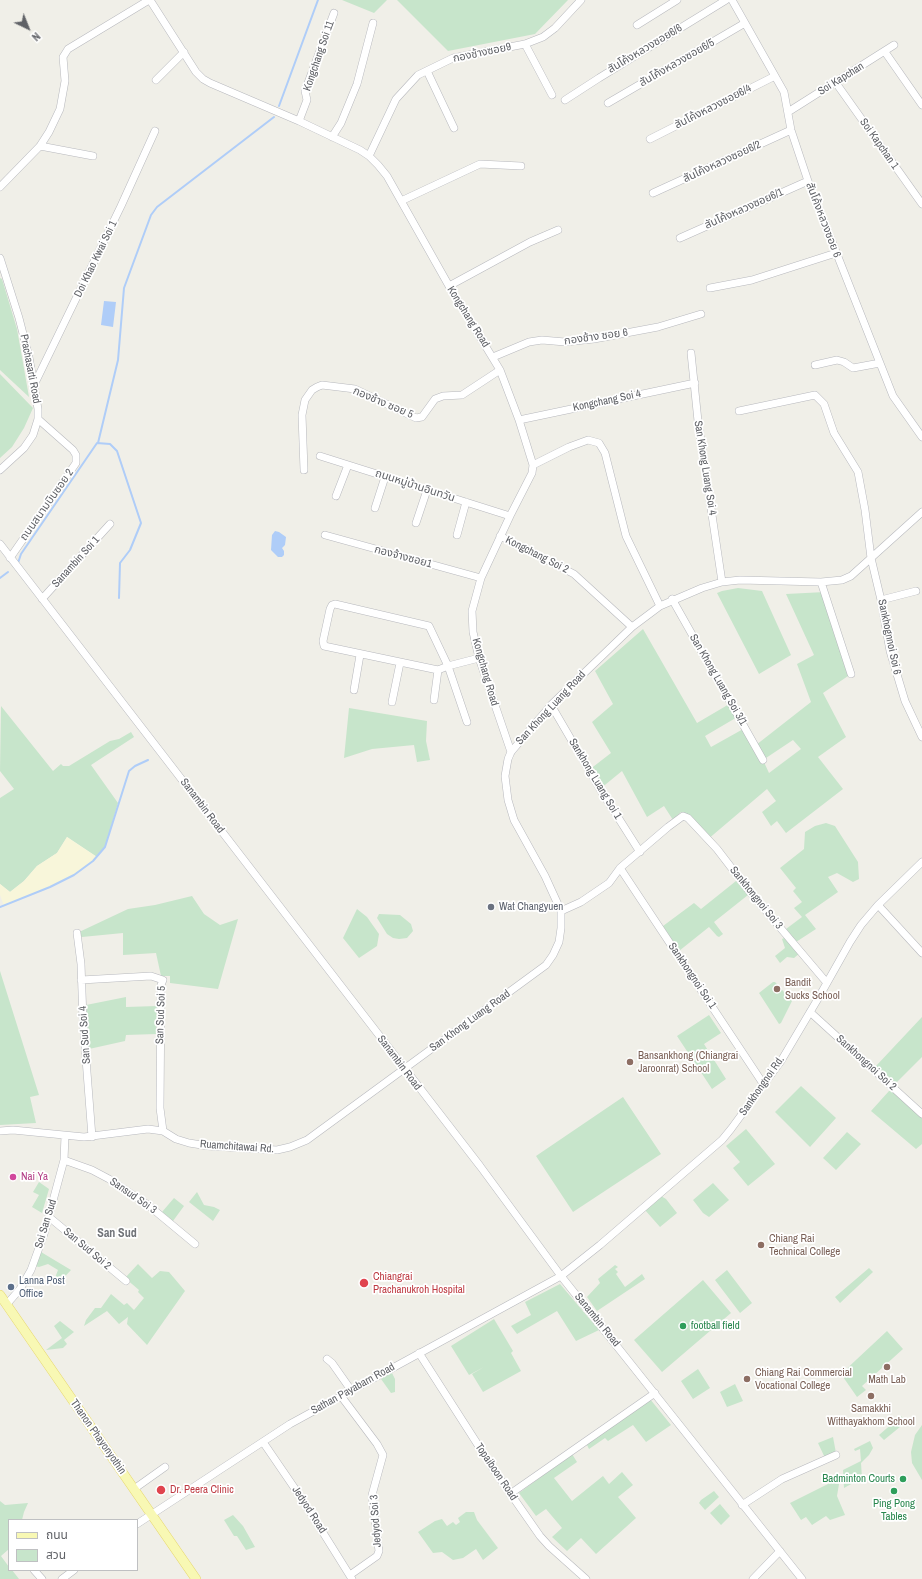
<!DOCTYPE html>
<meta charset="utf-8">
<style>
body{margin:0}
#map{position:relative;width:922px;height:1579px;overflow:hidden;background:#f0efe8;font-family:"Archivo Narrow","Noto Sans Thai",sans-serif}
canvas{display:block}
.legend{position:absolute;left:8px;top:1519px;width:130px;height:52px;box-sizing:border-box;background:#fff;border:1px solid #bfc0c2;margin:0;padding:5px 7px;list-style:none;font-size:12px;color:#5f6166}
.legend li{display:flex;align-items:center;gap:8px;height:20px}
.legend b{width:20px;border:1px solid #bfc0c2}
.north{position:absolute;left:8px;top:8px;width:40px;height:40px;-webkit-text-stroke:3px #fff;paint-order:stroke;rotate:137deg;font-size:11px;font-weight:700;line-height:16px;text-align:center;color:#5f6166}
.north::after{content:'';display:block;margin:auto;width:14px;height:18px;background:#5f6166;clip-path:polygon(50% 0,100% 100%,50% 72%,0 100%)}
</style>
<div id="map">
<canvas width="922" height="1579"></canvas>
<ul class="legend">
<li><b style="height:5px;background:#f8f8b4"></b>ถนน</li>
<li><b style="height:11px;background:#c7e5cb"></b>สวน</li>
</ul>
<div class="north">N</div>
</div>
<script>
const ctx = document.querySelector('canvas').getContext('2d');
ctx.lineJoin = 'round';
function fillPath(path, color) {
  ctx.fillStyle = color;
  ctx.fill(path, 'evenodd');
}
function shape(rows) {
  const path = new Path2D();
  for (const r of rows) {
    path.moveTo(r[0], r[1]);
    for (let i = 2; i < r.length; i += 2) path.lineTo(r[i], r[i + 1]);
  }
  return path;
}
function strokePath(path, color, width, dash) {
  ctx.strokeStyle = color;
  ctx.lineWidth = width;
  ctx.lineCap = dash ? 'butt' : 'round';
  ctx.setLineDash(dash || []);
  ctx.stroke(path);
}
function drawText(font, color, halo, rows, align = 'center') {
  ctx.font = font + ' "Archivo Narrow","Noto Sans Thai",sans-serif';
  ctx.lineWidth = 3.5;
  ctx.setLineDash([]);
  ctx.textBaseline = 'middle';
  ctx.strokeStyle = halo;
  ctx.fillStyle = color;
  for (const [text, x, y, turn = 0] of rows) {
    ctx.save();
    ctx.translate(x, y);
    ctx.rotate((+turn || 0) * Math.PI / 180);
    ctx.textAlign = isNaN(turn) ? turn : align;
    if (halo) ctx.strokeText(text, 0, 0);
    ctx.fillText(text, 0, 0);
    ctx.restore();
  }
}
const green = shape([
 [342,0,387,0,374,13],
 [397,0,568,0,535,34,448,51],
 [0,278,2,279,17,329,29,397,0,370],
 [0,374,33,408,24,428,12,447,0,458],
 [738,588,762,591,791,655,759,674,717,593,722,591],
 [825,592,851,674,823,693,846,737,818,757,843,789,786,833,777,821,771,826,762,812,776,801,767,789,707,840,690,819,681,812,673,820,664,806,647,817,622,771,600,789,589,770,611,753,592,722,613,704,595,671,643,629,697,723,731,703,739,716,705,736,711,747,745,728,756,745,811,702,797,664,814,655,786,594],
 [793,740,801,749,769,773,763,760],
 [1,706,53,771,61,764,63,766,69,766,110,741,119,739,131,732,134,737,91,765,118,803,105,847,97,857,67,837,57,853,37,866,24,881,10,892,0,884,0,798,14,789,0,771],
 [349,708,427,721,426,741,430,760,417,762,414,745,372,749,344,758],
 [826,823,835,826,858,862,859,879,853,882,837,873,828,877,838,892,805,915,816,929,796,942,786,929,802,917,794,908,802,902,793,891,796,888,780,868,804,849,805,832,815,826],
 [736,881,748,895,714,922,723,934,719,937,717,936,709,927,679,951,663,926,694,903,701,909],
 [192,896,204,914,220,925,238,919,218,989,170,983,170,976,161,976,156,953,123,955,123,933,82,937,77,933,128,909,155,905],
 [357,909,367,917,379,934,377,946,359,958,343,938],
 [379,914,400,915,411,924,413,931,407,938,399,939,393,938,387,934,377,918],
 [786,937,800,953,794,958,787,957,780,963,775,956,785,948,782,939],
 [0,971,39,1095,30,1097,36,1123,0,1125],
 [773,982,775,982,792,1001,781,1023,779,1024,759,993],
 [126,997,126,1007,157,1006,156,1034,126,1035,125,1041,89,1049,86,1005],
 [709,1015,721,1033,704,1044,726,1079,712,1089,677,1036],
 [922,1017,922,1057,896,1083,876,1066],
 [801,1086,836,1118,810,1147,775,1112],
 [889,1091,893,1091,922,1117,922,1144,916,1149,871,1111],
 [623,1097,661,1154,573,1212,536,1156],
 [746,1129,775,1164,748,1186,733,1168,740,1162,726,1146],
 [847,1132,861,1144,836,1170,823,1158],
 [39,1182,49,1189,42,1213,32,1207,39,1195,33,1192],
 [713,1183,729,1200,709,1217,703,1213,693,1200],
 [197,1192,204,1205,214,1207,220,1210,213,1221,189,1202],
 [661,1196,666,1199,677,1213,660,1227,645,1210],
 [174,1198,184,1206,173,1221,162,1212],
 [41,1252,71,1270,57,1285,53,1283,58,1270,48,1264,39,1267,35,1266],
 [138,1264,152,1278,160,1271,169,1272,185,1291,147,1345,127,1324,128,1317,119,1324,107,1311,84,1326,86,1320,95,1308,101,1308,111,1294,124,1305,127,1303,134,1310,144,1298,138,1292,139,1290,125,1278],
 [615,1265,618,1267,615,1269,618,1272,616,1274,625,1287,642,1274,645,1279,597,1311,587,1297,600,1283,598,1279],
 [869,1268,873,1272,840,1303,835,1297],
 [727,1270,752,1303,740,1313,715,1280],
 [703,1280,731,1313,662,1372,634,1340],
 [560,1284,599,1330,576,1341,557,1311,517,1334,511,1326,531,1315,525,1302],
 [494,1319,513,1351,511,1353,521,1371,483,1392,472,1374,484,1367,469,1375,451,1346],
 [60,1321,74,1332,64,1340,67,1344,63,1348,46,1350,62,1338,54,1326],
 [887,1331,903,1349,862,1386,866,1390,857,1397,841,1374],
 [698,1369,710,1388,693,1399,681,1381],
 [392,1373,395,1379,395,1392,391,1393,381,1379],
 [735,1384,743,1401,727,1407,720,1392],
 [650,1399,671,1425,646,1442,633,1425,608,1441,605,1438,589,1449,586,1443],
 [901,1416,906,1422,884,1440,879,1435],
 [922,1425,922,1480,912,1463,911,1452,915,1435],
 [833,1437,836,1453,825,1458,818,1443],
 [870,1441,873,1448,869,1455,861,1463,862,1478,844,1488,843,1470,861,1461,860,1449,855,1451,854,1449],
 [572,1454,577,1462,554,1478,572,1501,603,1476,609,1484,622,1472,633,1485,618,1497,636,1518,596,1554,581,1538,567,1551,552,1537,562,1528,546,1509,536,1516,519,1493],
 [840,1478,837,1496,845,1515,830,1520,826,1516,812,1525,806,1517,801,1520,790,1503],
 [714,1491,719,1497,705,1510,699,1503,701,1500],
 [0,1501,5,1505,28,1503,24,1512,22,1520,9,1520,9,1549,1,1556,9,1567,9,1570,12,1570,19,1579,0,1579],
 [720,1504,730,1516,721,1525,710,1513],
 [466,1512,474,1512,477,1520,498,1548,483,1560,476,1549,463,1558,453,1560,442,1552,433,1553,418,1532,435,1521,442,1519,447,1526,453,1522,456,1525,460,1522,458,1518],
 [233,1515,243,1526,255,1547,246,1550,237,1536,234,1536,224,1520]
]);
const sand = shape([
 [67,837,97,857,93,861,74,875,50,887,4,906,0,895,0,884,10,892,24,881,37,866,57,853]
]);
const water = shape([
 [104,301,116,302,113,327,101,325],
 [275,531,279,532,286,537,285,545,282,548,284,551,284,555,282,557,278,557,271,550,272,535]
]);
const stream = shape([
 [279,106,318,0],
 [98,443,118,360,124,288,151,215,157,207,274,117],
 [18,563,21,554,97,443,110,444,117,451,141,523,130,550,120,563,119,598],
 [0,578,8,572],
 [0,907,50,887,74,875,93,861,105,847,129,771,135,766,148,760]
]);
const minor = shape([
 [150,0,196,72,203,79,210,83,299,121,360,150,369,156,378,165,387,176,449,286,500,370,519,420,533,465,532,473,510,516,481,578,472,611,473,632,479,658,511,752],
 [732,0,784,92,791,130,808,181,893,396,922,437],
 [637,25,677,0],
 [525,44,552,95],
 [885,52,922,105],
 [427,71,454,128],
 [156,80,184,52],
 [836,83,922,204],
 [565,100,599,78,726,0],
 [608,103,745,23],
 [788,112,894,45],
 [299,121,307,100,305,91,334,13],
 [332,137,341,123,357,84,373,23],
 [650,139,775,76],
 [40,146,93,156],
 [369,156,396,99,418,75,453,58,525,44,543,37,555,28,581,0],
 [0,187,40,146,49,132,60,109,65,81,63,57,68,49,149,0],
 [653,193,791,130],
 [401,201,480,164,521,166],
 [680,238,808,181],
 [0,258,19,318,29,357,38,409,38,419,33,435,24,448,0,470],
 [449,286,530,242,558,230],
 [710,288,752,280,836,253],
 [691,353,698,421,722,582],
 [493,357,529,342,542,340,565,342,594,339,658,327,701,314],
 [815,365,837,360,844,362,853,368,880,363],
 [34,385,121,206,155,131],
 [739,411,815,395,824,404,834,433,858,472,865,510,871,558,881,600,890,651,905,701,922,737],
 [519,420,695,383],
 [320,456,510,516],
 [533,465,569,447,588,440,599,443,605,453,626,536,660,606],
 [304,470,302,415,305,400,312,390,317,387,322,385,355,389,416,418,422,417,435,399,443,396,462,395,500,370],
 [336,496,348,465],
 [375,508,385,477],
 [416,523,427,490],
 [325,535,481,578],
 [457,535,466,502],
 [500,536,574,574,632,627],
 [0,544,480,1166,561,1276,802,1579],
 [10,558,76,463,76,455,73,450,38,419],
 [821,582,851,674],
 [42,599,110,524],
 [672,599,763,760],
 [881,600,916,591],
 [354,690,360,655],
 [434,700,438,670],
 [392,702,400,663],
 [551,705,600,789,640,852],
 [467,722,448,666,429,626,335,604,332,605,330,609,323,641,324,646,438,670,448,666,479,658],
 [620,868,764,1085],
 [878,905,922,953],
 [561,911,581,902,609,883,620,868,668,827,683,816,688,818,717,849,750,892,827,983],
 [77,933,81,964,83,1020,92,1137],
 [81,980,151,976,163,980,161,985,160,1108,163,1131],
 [810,1012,922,1114],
 [0,1131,13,1130,84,1137,148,1129,163,1131,176,1139,189,1143,208,1146,277,1150,290,1147,307,1140,546,965,553,955,559,942,561,928,561,911,545,876,514,820,508,800,505,776,508,759,511,752,551,705,632,627,660,606,702,588,722,582,740,580,821,582,842,580,851,576,922,512],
 [64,1160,92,1170,109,1179,148,1205,195,1244],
 [49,1217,126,1281],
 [7,1304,20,1289,31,1270,44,1234,64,1160,65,1136],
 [419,1353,496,1473,540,1536,549,1546,586,1579],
 [327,1359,332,1363,351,1390],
 [341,1396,377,1444,383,1455,372,1495,379,1551,377,1556,350,1575],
 [263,1442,302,1499,352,1579],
 [134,1489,165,1467],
 [510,1494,655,1393],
 [742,1505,782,1479,836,1455],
 [137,1524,290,1424,561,1276,600,1245,722,1140,731,1129,781,1061,819,997,850,942,861,925,878,905,922,862],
 [34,1570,42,1579],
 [62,1579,74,1570],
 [753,1579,780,1551]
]);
const major = shape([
 [0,1295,196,1579]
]);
const markers = [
 [491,907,4,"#6b7280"],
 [777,989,4,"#8d6e63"],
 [630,1062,4,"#8d6e63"],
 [13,1177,4,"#d1479c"],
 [761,1245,4,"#8d6e63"],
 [364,1283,5,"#e0444e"],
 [11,1287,4,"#5c6f8a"],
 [683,1326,4,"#2e9e5b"],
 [887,1367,4,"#8d6e63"],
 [747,1379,4,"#8d6e63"],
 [871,1396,4,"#8d6e63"],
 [903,1479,4,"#2e9e5b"],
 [161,1490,5,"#e0444e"],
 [894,1491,4,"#2e9e5b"]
];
const streetNames = [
 ["สันโค้งหลวงซอย6/6",645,49,-31],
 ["กองช้างซอย9",482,53,-12],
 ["Kongchang Soi 11",319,56,-71],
 ["สันโค้งหลวงซอย6/5",677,63,-30],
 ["Soi Kapchan",841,79,-32],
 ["สันโค้งหลวงซอย6/4",713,107,-27],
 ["Soi Kapchan 1",879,144,55],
 ["สันโค้งหลวงซอย6/2",722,162,-25],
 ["สันโค้งหลวงซอย6/1",744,209,-24],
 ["สันโค้งหลวงซอย 6",823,220,69],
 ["Doi Khao Kwai Soi 1",96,259,-64],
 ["Kongchang Road",468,317,58],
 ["กองช้าง ซอย 6",596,337,-8],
 ["Prachasarti Road",30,369,79],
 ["Kongchang Soi 4",607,401,-12],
 ["กองช้าง ซอย 5",383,403,23],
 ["San Khong Luang Soi 4",705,468,81],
 ["ถนนหมู่บ้านอินทวัน",415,486,18],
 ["ถนนสนามบินซอย 2",47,505,-55],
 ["Kongchang Soi 2",537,555,27],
 ["กองจ้างซอย1",403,557,15],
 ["Sanambin Soi 1",76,562,-48],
 ["Sankhognnoi Soi 6",889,637,78],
 ["Kongchang Road",485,672,74],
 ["San Khong Luang Soi 3/1",718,680,60],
 ["San Khong Luang Road",551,708,-47],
 ["Sankhong Luang Soi 1",595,779,59],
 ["Sanambin Road",202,806,53],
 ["Sankhongnoi Soi 3",756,898,51],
 ["Sankhongnoi Soi 1",692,976,56],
 ["San Sud Soi 5",161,1015,-88],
 ["San Khong Luang Road",470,1021,-36],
 ["San Sud Soi 4",85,1035,-94],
 ["Sanambin Road",399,1063,53],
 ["Sankhongnoi Soi 2",866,1063,42],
 ["Sankhongnoi Rd.",762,1086,-55],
 ["Ruamchitawai Rd.",237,1147,4],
 ["Sansud Soi 3",133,1196,35],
 ["Soi San Sud",46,1224,-73],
 ["San Sud Soi 2",87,1249,40],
 ["Sanambin Road",597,1320,51],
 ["Sathan Payabarn Road",353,1389,-29],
 ["Thanon Phayonyothin",98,1437,55],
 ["Topaiboon Road",496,1472,56],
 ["Jedyod Road",309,1510,57],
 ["Jedyod Soi 3",376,1521,-94]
];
const worshipNames = [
 ["Wat Changyuen",499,907]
];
const educationNames = [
 ["Bandit",785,983],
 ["Sucks School",785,996],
 ["Bansankhong (Chiangrai",638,1056],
 ["Jaroonrat) School",638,1069],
 ["Chiang Rai",769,1239],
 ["Technical College",769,1252],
 ["Chiang Rai Commercial",755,1373],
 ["Vocational College",755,1386],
 ["Math Lab",887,1380,"center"],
 ["Samakkhi",871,1409,"center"],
 ["Witthayakhom School",871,1422,"center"]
];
const hotelNames = [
 ["Nai Ya",21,1177]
];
const healthNames = [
 ["Chiangrai",373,1277],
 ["Prachanukroh Hospital",373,1290],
 ["Dr. Peera Clinic",170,1490]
];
const serviceNames = [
 ["Lanna Post",19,1281],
 ["Office",19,1294]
];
const leisureNames = [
 ["football field",691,1326],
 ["Badminton Courts",895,1479,"right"],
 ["Ping Pong",894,1504,"center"],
 ["Tables",894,1517,"center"]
];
const neighbourhoodNames = [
 ["San Sud",117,1234]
];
fillPath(green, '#c7e5cb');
fillPath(sand, '#f8f6da');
fillPath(water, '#afcdf8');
strokePath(stream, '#afcdf8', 2);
strokePath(minor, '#b7b8bd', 8);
strokePath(major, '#e6d66a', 10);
strokePath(minor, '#fff', 7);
strokePath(major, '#f8f8b4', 9);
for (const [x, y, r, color] of markers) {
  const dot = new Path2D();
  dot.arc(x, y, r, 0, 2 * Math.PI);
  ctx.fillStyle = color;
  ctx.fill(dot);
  strokePath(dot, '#fff', 1.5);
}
drawText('11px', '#5f6166', '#fff', streetNames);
drawText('11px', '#5b616d', '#fff', worshipNames, 'left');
drawText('11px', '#785e54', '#fff', educationNames, 'left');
drawText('11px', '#b23c85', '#fff', hotelNames, 'left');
drawText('11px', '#be3a42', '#fff', healthNames, 'left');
drawText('11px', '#4e5e75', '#fff', serviceNames, 'left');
drawText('11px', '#27864d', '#fff', leisureNames, 'left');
drawText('bold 12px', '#707378', '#fff', neighbourhoodNames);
</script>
